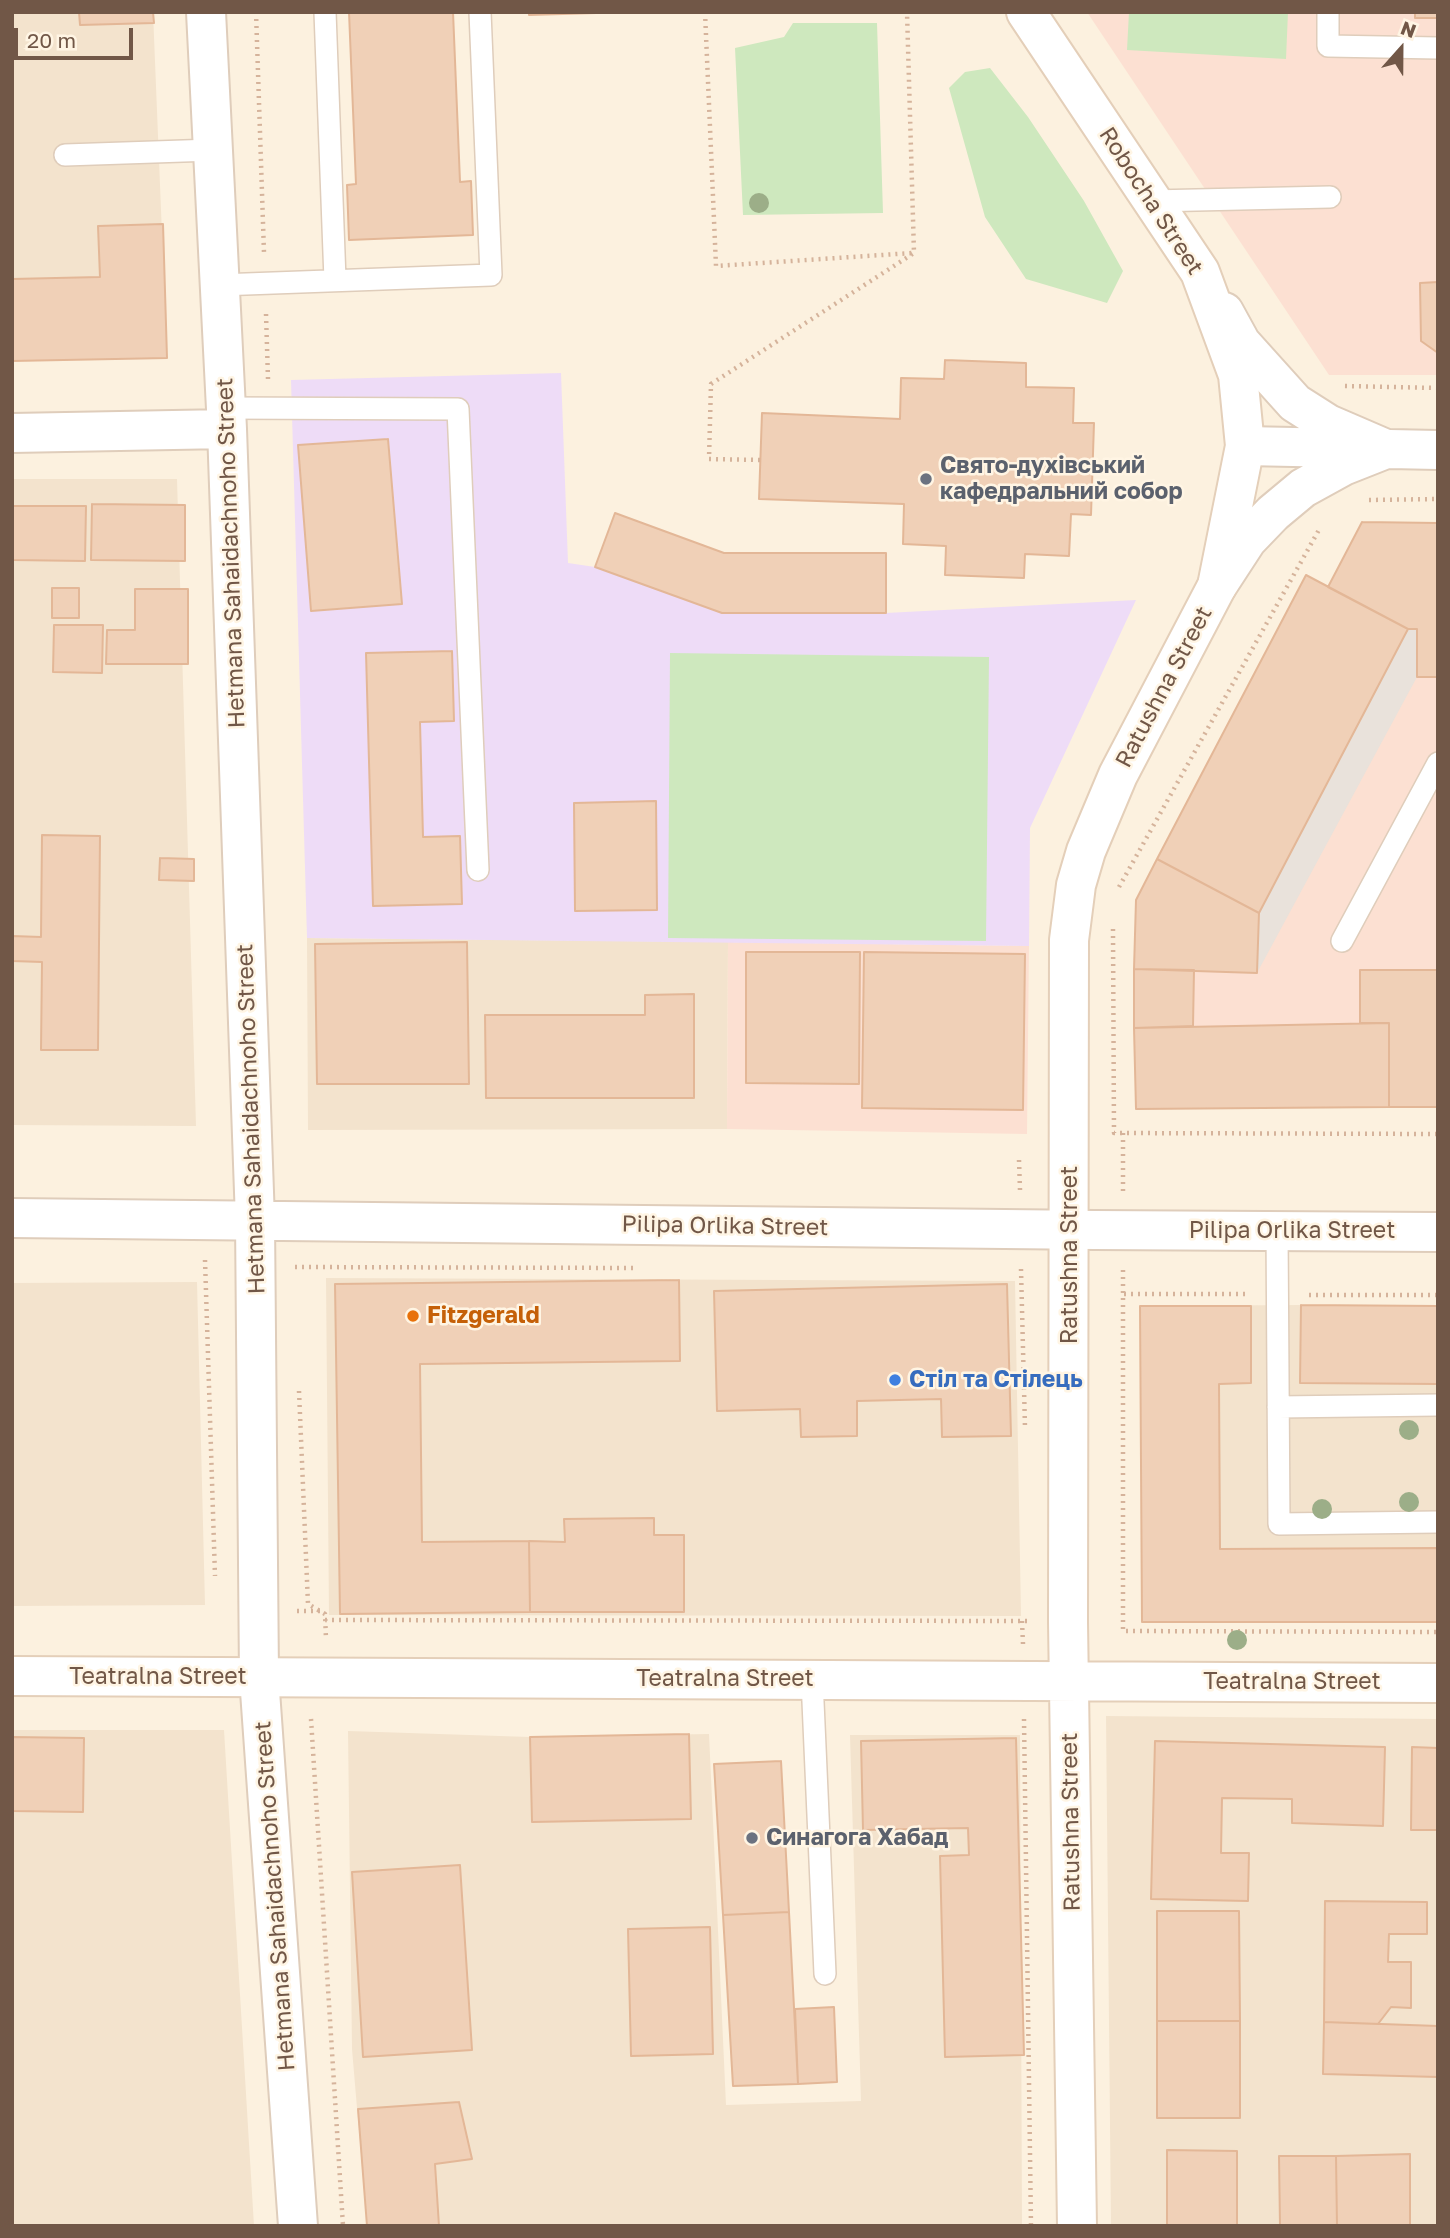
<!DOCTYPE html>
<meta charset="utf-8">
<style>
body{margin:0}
#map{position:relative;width:1450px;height:2238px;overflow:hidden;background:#fcf1df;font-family:"Golos Text",sans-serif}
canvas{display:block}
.frame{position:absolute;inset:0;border:14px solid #715747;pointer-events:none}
.north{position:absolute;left:1366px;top:14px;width:70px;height:70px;-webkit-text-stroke:5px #fff5e4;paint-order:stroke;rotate:21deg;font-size:19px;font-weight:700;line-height:28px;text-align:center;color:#715747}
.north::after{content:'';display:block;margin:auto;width:24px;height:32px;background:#715747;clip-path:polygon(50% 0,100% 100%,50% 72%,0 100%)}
.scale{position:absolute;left:14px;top:28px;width:119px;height:32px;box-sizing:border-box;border:4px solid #715747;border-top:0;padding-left:9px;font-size:21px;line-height:24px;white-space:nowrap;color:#715747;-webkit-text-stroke:5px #fff5e4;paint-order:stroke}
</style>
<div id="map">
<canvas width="1450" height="2238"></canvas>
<div class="frame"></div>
<div class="north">N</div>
<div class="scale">20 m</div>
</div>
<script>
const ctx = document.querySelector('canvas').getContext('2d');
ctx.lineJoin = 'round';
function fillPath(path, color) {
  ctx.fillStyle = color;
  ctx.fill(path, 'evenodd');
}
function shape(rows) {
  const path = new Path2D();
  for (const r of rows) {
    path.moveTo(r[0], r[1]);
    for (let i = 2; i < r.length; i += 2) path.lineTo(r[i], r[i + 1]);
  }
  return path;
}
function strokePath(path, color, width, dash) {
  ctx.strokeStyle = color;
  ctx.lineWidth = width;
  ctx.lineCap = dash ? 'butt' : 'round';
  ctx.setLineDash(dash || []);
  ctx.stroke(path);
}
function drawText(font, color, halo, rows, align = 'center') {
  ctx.font = font + ' "Golos Text",sans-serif';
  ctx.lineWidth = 5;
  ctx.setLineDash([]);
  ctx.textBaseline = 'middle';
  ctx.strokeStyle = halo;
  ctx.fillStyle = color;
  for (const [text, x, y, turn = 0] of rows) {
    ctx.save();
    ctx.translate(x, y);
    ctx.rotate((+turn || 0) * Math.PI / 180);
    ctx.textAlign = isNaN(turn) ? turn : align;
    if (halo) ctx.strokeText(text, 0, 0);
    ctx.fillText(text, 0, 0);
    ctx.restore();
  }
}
const residential = shape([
 [12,12,153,12,167,358,12,361],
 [12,479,177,479,196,1126,12,1125],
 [307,938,728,942,727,1129,308,1130],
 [326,1278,1015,1281,1021,1616,329,1615],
 [197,1282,205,1605,12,1606,12,1283],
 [1301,1305,1438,1306,1438,1622,1142,1622,1140,1306],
 [1106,1716,1438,1719,1438,2226,1111,2226],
 [12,1730,224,1730,254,2226,12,2226],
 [348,1731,530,1737,709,1734,726,2105,861,2101,850,1735,1020,1735,1022,2226,367,2226,352,2049]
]);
const commercial = shape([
 [1087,12,1438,12,1438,375,1329,375],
 [1362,522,1438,523,1438,1107,1136,1109,1134,1028,1408,629,1328,587],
 [728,942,1029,946,1027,1134,727,1129]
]);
const industrial = shape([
 [1306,575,1408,629,1417,629,1417,677,1257,973,1134,969,1136,900]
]);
const education = shape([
 [561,373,568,563,595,567,722,613,886,613,1136,600,1030,828,1029,946,307,938,291,380]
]);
const green = shape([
 [1129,12,1288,12,1286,59,1127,50],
 [793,23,877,23,883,213,743,215,735,48,784,37],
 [990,68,1028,117,1084,201,1123,271,1107,303,1026,279,985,217,949,88,965,72],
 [670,653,989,657,986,941,668,938]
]);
const building = shape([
 [79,12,153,12,154,23,80,25,79,12],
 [349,12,453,12,460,182,471,181,473,235,349,240,347,185,356,184,349,12],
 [529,12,630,12,529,15,529,12],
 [1415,12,1438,12,1438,18,1415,18,1415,12],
 [163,224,167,358,12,361,12,279,100,277,98,226,163,224],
 [1438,282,1438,353,1421,341,1420,283,1438,282],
 [945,360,1026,363,1026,387,1074,388,1073,423,1094,423,1091,515,1071,514,1069,556,1025,554,1024,578,945,575,946,546,903,544,904,504,759,499,762,413,900,419,901,378,944,379,945,360],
 [388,439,402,604,311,611,298,445,388,439],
 [92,504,185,505,185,561,91,560,92,504],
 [12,506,86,506,85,561,12,560,12,506],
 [615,513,724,553,886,553,886,613,722,613,595,567,615,513],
 [1362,522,1438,523,1438,677,1417,677,1417,629,1408,629,1328,587,1362,522],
 [1306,575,1408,629,1259,913,1157,859,1306,575],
 [52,588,79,588,79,618,52,618,52,588],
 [135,589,188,589,188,664,106,664,107,630,135,630,135,589],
 [54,625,103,625,102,673,53,672,54,625],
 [452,651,454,721,420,722,423,837,460,836,462,904,373,906,366,653,452,651],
 [656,801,657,910,575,911,574,803,656,801],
 [42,835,100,836,98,1050,41,1050,42,962,12,961,12,936,41,937,42,835],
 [160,858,194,859,194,881,159,880,160,858],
 [1157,859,1259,913,1257,973,1134,969,1136,900,1157,859],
 [467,942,469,1084,317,1084,315,944,467,942],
 [746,952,860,952,859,1084,746,1083,746,952],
 [864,952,1025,954,1023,1110,862,1108,864,952],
 [1134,969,1194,970,1193,1026,1134,1028,1134,969],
 [1360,970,1438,970,1438,1107,1389,1107,1389,1023,1360,1023,1360,970],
 [694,994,694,1098,486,1098,485,1015,645,1015,645,995,694,994],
 [1389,1023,1389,1107,1136,1109,1134,1028,1389,1023],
 [679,1280,680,1361,420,1364,422,1542,529,1541,530,1612,340,1614,335,1284,679,1280],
 [1007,1284,1011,1436,942,1437,941,1399,857,1401,857,1436,801,1437,800,1409,717,1411,714,1291,1007,1284],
 [1301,1305,1438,1306,1438,1384,1300,1383,1301,1305],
 [1140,1306,1251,1306,1251,1383,1219,1384,1220,1549,1438,1548,1438,1622,1142,1622,1140,1306],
 [654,1518,654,1535,684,1535,684,1612,530,1612,529,1541,565,1542,564,1519,654,1518],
 [689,1734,691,1819,532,1822,530,1737,689,1734],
 [12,1737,84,1738,83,1812,12,1811,12,1737],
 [1016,1738,1024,2055,945,2057,940,1856,969,1855,968,1828,863,1830,861,1741,1016,1738],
 [1155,1741,1385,1747,1383,1826,1292,1823,1292,1799,1222,1798,1221,1853,1249,1853,1248,1901,1151,1899,1155,1741],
 [1412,1747,1438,1748,1438,1830,1411,1830,1412,1747],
 [781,1761,789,1912,723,1915,714,1764,781,1761],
 [460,1865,472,2050,363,2057,352,1872,460,1865],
 [1325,1901,1427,1902,1427,1934,1389,1934,1388,1962,1411,1962,1411,2008,1391,2007,1378,2024,1324,2022,1325,1901],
 [1157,1911,1239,1911,1240,2021,1157,2021,1157,1911],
 [789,1912,798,2084,733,2086,723,1915,789,1912],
 [710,1927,713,2054,631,2056,628,1929,710,1927],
 [834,2007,837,2082,798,2084,795,2009,834,2007],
 [1157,2021,1240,2021,1240,2118,1157,2118,1157,2021],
 [1324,2022,1438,2026,1438,2077,1323,2074,1324,2022],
 [459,2102,472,2159,435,2164,439,2226,367,2226,358,2109,459,2102],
 [1167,2150,1237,2151,1237,2226,1167,2226,1167,2150],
 [1410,2154,1410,2226,1337,2226,1336,2156,1410,2154],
 [1279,2156,1336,2156,1337,2226,1280,2226,1279,2156]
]);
const path = shape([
 [256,12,264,253],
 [705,12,716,266,912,253],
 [266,314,268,379],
 [1345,386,1438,388],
 [760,460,709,459,711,384,914,253,907,12],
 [1369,500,1438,499],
 [1119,887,1320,528],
 [1113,929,1114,1133,1438,1134],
 [1123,1133,1123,1191],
 [1019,1160,1020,1190],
 [205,1260,215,1576],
 [295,1267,636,1268],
 [1021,1269,1025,1428],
 [1123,1270,1123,1631,1438,1632],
 [1124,1294,1248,1294],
 [1309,1295,1438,1295],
 [299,1391,308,1604,325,1614,326,1639],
 [297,1611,320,1611],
 [325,1620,1028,1621],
 [1022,1621,1023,1644],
 [311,1719,343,2226],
 [1024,1719,1031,2226]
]);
const lane = shape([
 [325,12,335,280],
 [1328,12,1328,46,1438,48],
 [65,155,213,150],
 [1152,201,1330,197],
 [219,285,491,275,480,12],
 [225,408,458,409,478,870],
 [1342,941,1438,763],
 [1277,1231,1279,1524,1438,1522],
 [1278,1407,1438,1405],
 [812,1679,825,1974]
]);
const street = shape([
 [206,12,227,429,255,1220,259,1677,298,2226],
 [1224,312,1241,343,1295,403,1328,424,1386,449],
 [12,433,227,429],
 [1245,446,1438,450],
 [1217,586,1247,540,1273,513,1303,488,1343,466,1386,449],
 [12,1218,1095,1230,1438,1232]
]);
const secondary = shape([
 [1026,12,1200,272,1238,375,1245,446,1217,586,1118,775,1086,851,1076,885,1069,940,1068,1622,1077,2226],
 [12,1676,1438,1683]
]);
const trees = [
 [759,203],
 [1409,1430],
 [1409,1502],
 [1322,1509],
 [1237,1640]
];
const markers = [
 [926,479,7,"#6b7280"],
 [413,1316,7,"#e8710a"],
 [895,1380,7,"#3f7fe0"],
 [752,1838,7,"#6b7280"]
];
const streetNames = [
 ["Robocha Street",1151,201,57],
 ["Hetmana Sahaidachnoho Street",231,553,-92],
 ["Ratushna Street",1164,687,-62],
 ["Hetmana Sahaidachnoho Street",251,1119,-92],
 ["Pilipa Orlika Street",725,1226,1],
 ["Pilipa Orlika Street",1292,1231],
 ["Ratushna Street",1070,1255,-90],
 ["Teatralna Street",158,1677],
 ["Teatralna Street",725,1679],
 ["Teatralna Street",1292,1682],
 ["Ratushna Street",1071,1822,-91],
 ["Hetmana Sahaidachnoho Street",275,1896,-94]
];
const worshipNames = [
 ["Свято-духівський",940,466],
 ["кафедральний собор",940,492],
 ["Синагога Хабад",766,1838]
];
const foodNames = [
 ["Fitzgerald",427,1316]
];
const shopNames = [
 ["Стіл та Стілець",909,1380]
];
fillPath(residential, '#f3e3cd');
fillPath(commercial, '#fce0d2');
fillPath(industrial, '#e9e2db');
fillPath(education, '#eedcf7');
fillPath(green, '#cee8be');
fillPath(building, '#f0d0b7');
strokePath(building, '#e3b797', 2);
strokePath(lane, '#dfcdbb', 24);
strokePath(street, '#dfcdbb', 42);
strokePath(secondary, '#e4cfb9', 42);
strokePath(path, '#d5b39b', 4.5, [2, 5]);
strokePath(lane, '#fff', 21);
strokePath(street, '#fff', 38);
strokePath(secondary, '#fff', 38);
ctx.fillStyle = '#9cae88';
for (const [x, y] of trees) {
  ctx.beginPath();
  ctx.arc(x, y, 10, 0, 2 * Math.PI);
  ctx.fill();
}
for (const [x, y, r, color] of markers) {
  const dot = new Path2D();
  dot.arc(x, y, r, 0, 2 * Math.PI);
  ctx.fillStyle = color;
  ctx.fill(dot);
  strokePath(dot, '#fff5e4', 2.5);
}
drawText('23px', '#715747', '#fff5e4', streetNames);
drawText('bold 23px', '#5b616d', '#fff5e4', worshipNames, 'left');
drawText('bold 23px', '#c56008', '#fff5e4', foodNames, 'left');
drawText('bold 23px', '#366cbe', '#fff5e4', shopNames, 'left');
</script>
